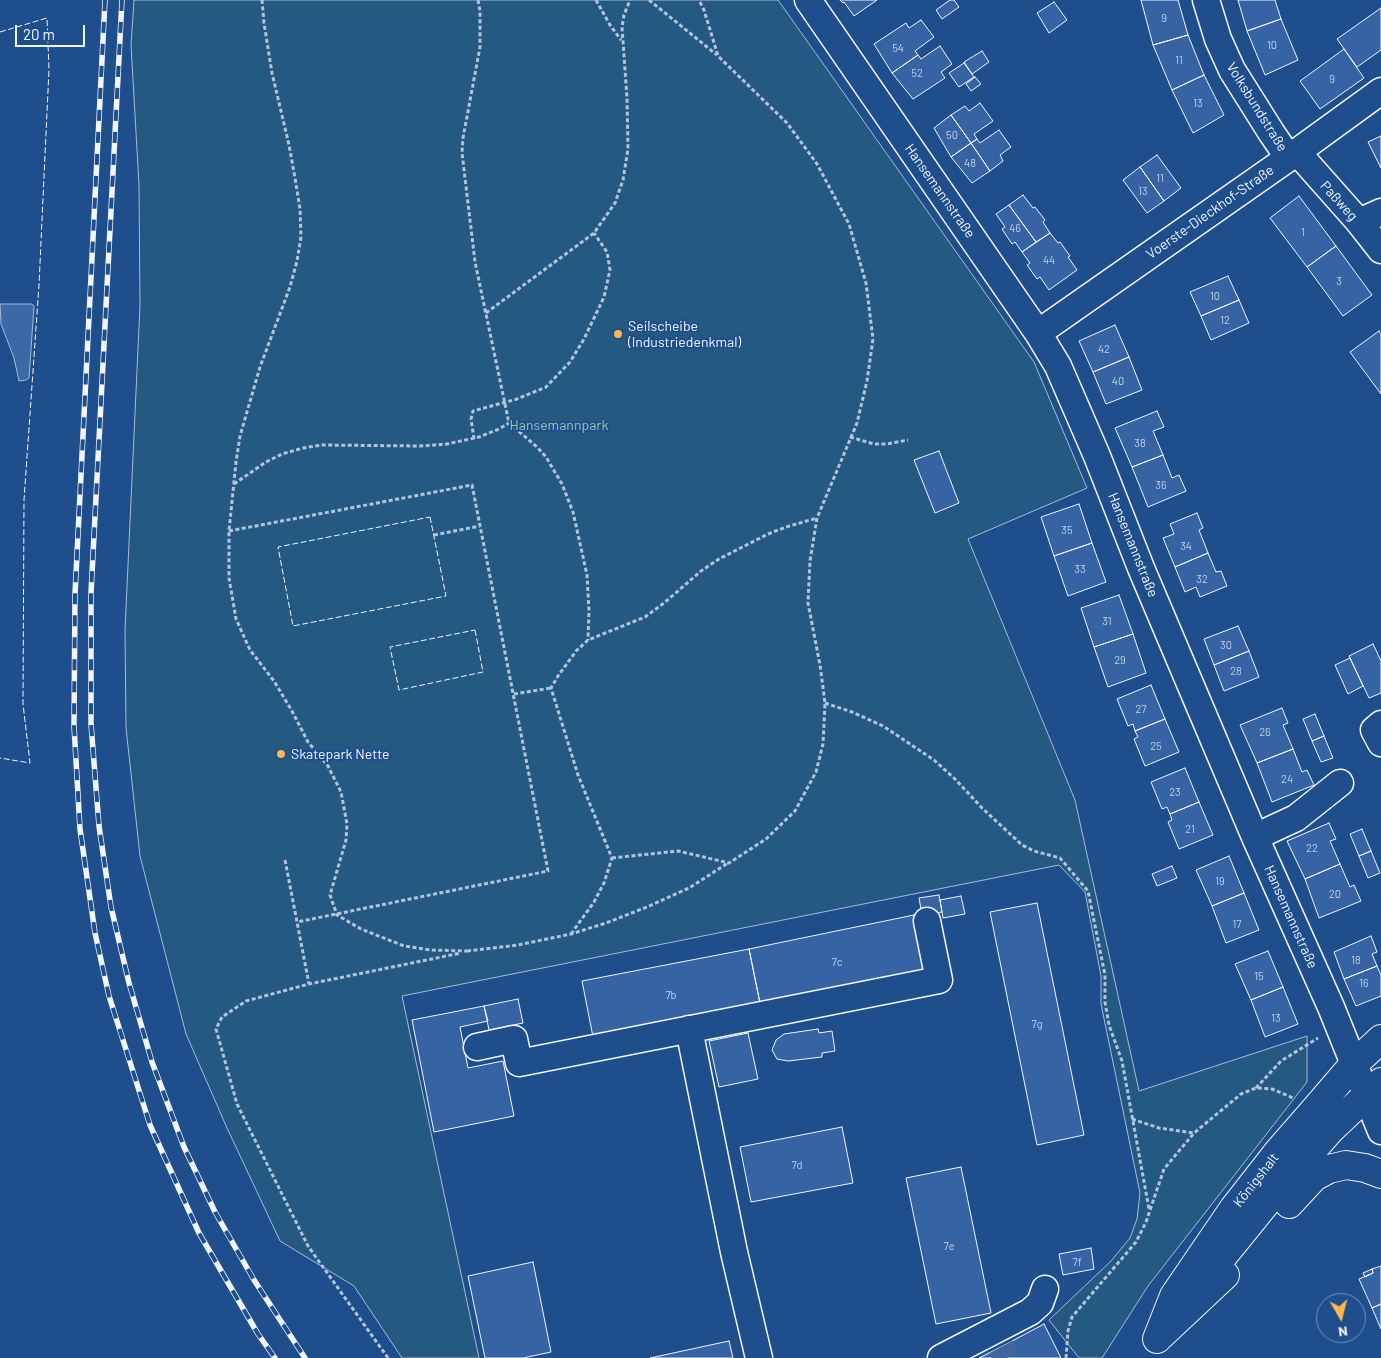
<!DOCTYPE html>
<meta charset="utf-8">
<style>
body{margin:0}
#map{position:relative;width:1381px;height:1358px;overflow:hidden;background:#1f4e8c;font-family:Barlow,sans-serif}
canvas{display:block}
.north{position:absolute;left:1316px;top:1293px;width:50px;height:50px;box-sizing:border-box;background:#1f4e8c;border:1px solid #7391ba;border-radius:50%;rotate:172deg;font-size:14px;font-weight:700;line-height:20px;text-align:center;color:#f2f6ff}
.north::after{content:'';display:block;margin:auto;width:18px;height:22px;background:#ffb74d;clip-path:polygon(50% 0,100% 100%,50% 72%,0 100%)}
.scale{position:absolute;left:15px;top:25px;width:70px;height:22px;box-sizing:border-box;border:2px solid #f2f6ff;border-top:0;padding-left:6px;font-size:15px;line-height:18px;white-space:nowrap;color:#f2f6ff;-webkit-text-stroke:4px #1f4e8c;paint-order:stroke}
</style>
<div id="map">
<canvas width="1381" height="1358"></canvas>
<div class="north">N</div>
<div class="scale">20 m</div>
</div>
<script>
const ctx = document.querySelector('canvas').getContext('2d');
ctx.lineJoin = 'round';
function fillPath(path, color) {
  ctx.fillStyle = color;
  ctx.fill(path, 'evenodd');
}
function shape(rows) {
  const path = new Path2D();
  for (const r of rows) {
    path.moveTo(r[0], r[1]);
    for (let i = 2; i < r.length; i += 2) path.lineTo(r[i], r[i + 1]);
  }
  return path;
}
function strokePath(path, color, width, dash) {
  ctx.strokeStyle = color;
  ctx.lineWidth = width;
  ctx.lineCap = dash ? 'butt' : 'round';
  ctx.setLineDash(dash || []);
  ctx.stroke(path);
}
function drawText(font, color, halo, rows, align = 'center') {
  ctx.font = font + ' Barlow,sans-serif';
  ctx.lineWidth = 4;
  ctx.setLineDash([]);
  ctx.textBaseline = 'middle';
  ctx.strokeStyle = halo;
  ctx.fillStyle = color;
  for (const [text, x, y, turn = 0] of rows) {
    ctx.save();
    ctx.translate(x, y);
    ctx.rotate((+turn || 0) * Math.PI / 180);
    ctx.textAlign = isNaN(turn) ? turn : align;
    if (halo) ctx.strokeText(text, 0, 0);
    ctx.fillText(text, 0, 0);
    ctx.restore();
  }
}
const green = shape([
 [134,0,778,0,1034,362,1087,488,968,539,1075,800,1139,1091,1307,1036,1307,1082,1148,1286,1102,1358,1079,1358,1049,1320,1111,1261,1130,1238,1137,1219,1140,1193,1101,1004,1101,976,1085,892,1059,865,402,996,479,1358,402,1358,354,1286,280,1241,227,1128,186,1034,140,856,126,728,125,630,140,305,139,185,131,45,134,0]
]);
const water = shape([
 [0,304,32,304,34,306,29,378,26,380,19,381,14,358,1,324,0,304]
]);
const building = shape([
 [840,0,877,0,854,16,844,2,843,3,840,0],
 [950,0,954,0,959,7,942,19,936,10,950,0],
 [1141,0,1178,0,1188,35,1153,45,1141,0],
 [1238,0,1275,0,1281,19,1247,31,1238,0],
 [1054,2,1067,20,1049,33,1037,13,1054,2],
 [1381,8,1381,50,1357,67,1337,39,1381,8],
 [1281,19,1298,60,1265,75,1247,31,1281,19],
 [921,20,934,37,915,51,918,55,892,73,874,44,906,23,909,28,921,20],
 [1188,35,1204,75,1172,90,1153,45,1188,35],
 [940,46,952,64,941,72,945,78,913,99,892,73,918,55,921,59,940,46],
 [1344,49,1364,78,1320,109,1300,81,1344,49],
 [982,51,989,62,972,74,964,62,982,51],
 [964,63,974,77,959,87,949,73,964,63],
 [1204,75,1224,115,1193,133,1172,90,1204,75],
 [975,77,981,84,971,91,966,84,975,77],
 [980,103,993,121,974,134,977,139,971,143,951,115,965,106,969,111,980,103],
 [951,115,971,143,951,157,934,128,951,115],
 [999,130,1011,147,1000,155,1003,161,990,171,971,143,977,139,980,143,999,130],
 [1381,136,1381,168,1368,142,1381,136],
 [971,143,990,171,972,183,951,157,971,143],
 [1157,155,1181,188,1164,201,1140,167,1157,155],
 [1140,167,1164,201,1147,213,1123,180,1140,167],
 [1023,195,1033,208,1035,207,1045,220,1043,222,1050,233,1036,242,1009,205,1023,195],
 [1299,196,1336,246,1307,267,1270,218,1299,196],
 [1009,205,1036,242,1022,252,1015,242,1012,244,1002,229,1005,227,996,214,1009,205],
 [1050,233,1058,243,1060,242,1070,256,1068,257,1077,270,1049,290,1040,277,1037,279,1027,265,1030,263,1022,252,1050,233],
 [1336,246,1372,295,1343,316,1307,267,1336,246],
 [1228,276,1239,300,1201,316,1190,292,1228,276],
 [1239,300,1249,323,1211,340,1201,316,1239,300],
 [1115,325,1129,357,1093,372,1079,341,1115,325],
 [1379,331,1381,334,1381,394,1350,352,1379,331],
 [1129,357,1142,390,1106,404,1093,372,1129,357],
 [1157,411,1164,427,1153,431,1163,455,1132,467,1115,428,1157,411],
 [939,451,959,503,935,513,914,460,939,451],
 [1163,455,1172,478,1179,475,1186,491,1148,507,1132,467,1163,455],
 [1079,504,1092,543,1054,556,1041,517,1079,504],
 [1197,513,1203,528,1199,530,1208,553,1175,567,1163,538,1174,534,1170,524,1197,513],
 [1092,543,1106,582,1068,596,1054,556,1092,543],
 [1208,553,1216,572,1221,571,1227,586,1200,597,1196,587,1185,592,1175,567,1208,553],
 [1119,595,1133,634,1094,647,1081,608,1119,595],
 [1238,626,1249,651,1214,665,1204,639,1238,626],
 [1133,634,1146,673,1108,687,1094,647,1133,634],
 [1373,644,1381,661,1381,693,1369,698,1349,656,1373,644],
 [1249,651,1259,677,1224,691,1214,665,1249,651],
 [1350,658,1363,686,1348,694,1335,665,1350,658],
 [1151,685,1165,719,1135,731,1133,724,1128,726,1117,699,1151,685],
 [1282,708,1288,723,1283,725,1293,749,1257,763,1240,725,1282,708],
 [1315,714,1324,736,1312,741,1303,719,1315,714],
 [1165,719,1179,752,1145,766,1134,739,1138,737,1135,731,1165,719],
 [1324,736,1333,758,1321,762,1312,741,1324,736],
 [1293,749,1302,772,1307,770,1314,785,1272,802,1257,763,1293,749],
 [1185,768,1199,802,1170,814,1167,807,1162,809,1151,782,1185,768],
 [1199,802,1213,835,1179,849,1168,822,1172,820,1170,814,1199,802],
 [1329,823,1336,839,1330,841,1340,864,1305,879,1287,841,1329,823],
 [1362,829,1371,851,1359,856,1350,834,1362,829],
 [1371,851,1380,873,1368,878,1359,856,1371,851],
 [1229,856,1244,893,1212,906,1196,870,1229,856],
 [1340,864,1350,887,1354,885,1361,901,1319,918,1305,879,1340,864],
 [1172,866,1177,878,1157,886,1152,874,1172,866],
 [1244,893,1259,930,1226,943,1212,906,1244,893],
 [939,895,942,912,922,915,919,898,939,895],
 [961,896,965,914,943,918,940,900,961,896],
 [1037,903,1084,1135,1037,1145,990,912,1037,903],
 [914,915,926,976,761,1008,749,949,914,915],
 [1371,936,1377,952,1372,954,1377,966,1344,979,1334,952,1371,936],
 [749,949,761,1008,594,1042,582,981,749,949],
 [1268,951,1283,987,1251,1000,1235,964,1268,951],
 [1377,966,1381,975,1381,996,1356,1006,1344,979,1377,966],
 [1283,987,1298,1024,1265,1037,1251,1000,1283,987],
 [518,999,523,1023,489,1030,484,1006,518,999],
 [484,1006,488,1021,460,1027,468,1068,503,1061,514,1116,434,1132,412,1020,484,1006],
 [818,1029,819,1033,832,1031,835,1051,822,1053,822,1057,788,1061,777,1059,772,1050,776,1040,784,1034,818,1029],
 [748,1033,758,1079,719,1087,709,1041,748,1033],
 [842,1127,853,1183,751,1202,740,1147,842,1127],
 [961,1167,991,1313,936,1324,906,1178,961,1167],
 [1091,1248,1094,1269,1063,1275,1059,1254,1091,1248],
 [533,1262,551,1352,523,1358,485,1358,468,1276,533,1262],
 [1381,1266,1381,1304,1372,1308,1359,1279,1373,1273,1372,1269,1381,1266],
 [1372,1269,1373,1273,1365,1277,1363,1273,1372,1269],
 [1381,1304,1381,1329,1372,1308,1381,1304],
 [1044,1324,1061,1358,979,1358,1001,1347,1044,1324],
 [729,1341,733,1358,650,1358,729,1341]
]);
const minorTunnel = shape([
 [1001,1347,1007,1358]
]);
const path = shape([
 [262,0,264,23,272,73,289,145,295,178,300,209,301,237,297,261,290,287,260,367,240,436,236,462,229,531,229,578,236,619,250,650,274,681,292,711,308,742,328,766,341,792,347,824,346,840,330,895,337,915,361,929,404,946,431,950,468,951],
 [478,0,480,11,480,47,463,138,462,153,475,262,509,423,537,447,546,457,562,484,573,512,587,575,589,611,588,640],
 [596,0,610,25,621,40],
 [649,0,717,55],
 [486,313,594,233,615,203,623,180,628,149,627,98,622,27,624,15,630,0],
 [850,437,874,444,887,444,908,440],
 [474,439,471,419,473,411,517,399,546,387,570,362,584,339,604,297,610,270,607,252,594,233],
 [234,484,266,462,282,454,303,448,322,445,421,446,447,444,479,437,499,429,509,423],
 [229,531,472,485,548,871,297,922],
 [434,535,480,526],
 [514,694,551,688],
 [825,703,852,712,883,726,934,760,955,779,982,808,1022,845,1034,851,1060,858,1088,891,1105,975,1105,1002,1109,1025,1122,1061,1149,1209],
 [612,858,678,851,729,863,766,839,795,811,816,772,823,744,825,703,820,665,808,603,810,561,817,518,857,423,867,381,873,339,866,283,849,224,817,164,787,123,718,56,704,10,699,0],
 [285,860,309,984],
 [571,934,594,902,604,883,612,858,578,775,551,688,558,676,576,651,588,640,645,617,664,603,701,571,719,559,768,534,786,527,817,518],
 [467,951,518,945,571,934,606,923,647,907,689,888,728,863],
 [1256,1088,1281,1061,1318,1038],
 [1132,1119,1159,1128,1194,1133],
 [388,1358,308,1246,237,1104,216,1029,222,1017,246,1001,309,984,461,953],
 [1066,1358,1068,1331,1072,1317,1136,1242,1146,1222,1164,1169,1194,1133,1241,1094,1256,1088,1272,1089,1293,1098]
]);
const minor = shape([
 [808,0,1038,333,1058,366,1097,456,1141,568,1255,837,1331,1007,1381,1131],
 [1206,0,1218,39,1232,70,1271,132,1288,157],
 [1297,152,1359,222,1381,250],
 [1359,222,1381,212],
 [1038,333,1297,152,1381,91],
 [1381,724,1374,730,1381,743],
 [1255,837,1296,818,1340,783],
 [689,1029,734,1252,759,1358],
 [477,1047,514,1039,519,1063,939,980,927,921],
 [941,1358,1030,1312,1040,1303,1045,1289]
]);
const major = shape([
 [1289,1204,1314,1177,1329,1169,1346,1165,1365,1168,1381,1174],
 [1202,1282,1270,1198,1331,1129,1381,1082],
 [1161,1335,1225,1275],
 [1157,1339,1174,1296,1234,1208,1277,1153,1312,1113,1354,1064,1381,1039]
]);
const rail = shape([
 [105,0,75,594,74,726,80,829,95,933,109,996,150,1125,199,1233,258,1334,275,1358],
 [122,0,91,593,91,724,99,826,111,907,129,983,152,1062,184,1147,215,1212,254,1280,305,1358]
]);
const fence = shape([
 [0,32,47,18,49,69,39,285,24,500,23,704,30,763,0,758],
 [430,517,446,596,293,626,278,547,430,517],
 [475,630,483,672,399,690,390,647,475,630]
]);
const markers = [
 [618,334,5,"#ffb74d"],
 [281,754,5,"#ffb74d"]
];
const numberNames = [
 ["9",1164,18],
 ["10",1272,45],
 ["54",898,48],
 ["11",1179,60],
 ["52",917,73],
 ["9",1332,79],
 ["13",1198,103],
 ["50",952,135],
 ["48",970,163],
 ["11",1160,178],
 ["13",1143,191],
 ["46",1015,228],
 ["1",1303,232],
 ["44",1049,260],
 ["3",1339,281],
 ["10",1215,296],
 ["12",1225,320],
 ["42",1104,349],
 ["40",1118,381],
 ["38",1140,443],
 ["36",1161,485],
 ["35",1067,530],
 ["34",1186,546],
 ["33",1080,569],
 ["32",1202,579],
 ["31",1107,621],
 ["30",1226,645],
 ["29",1120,660],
 ["28",1236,671],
 ["27",1141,709],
 ["26",1265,732],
 ["25",1156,746],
 ["24",1287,779],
 ["23",1175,792],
 ["21",1190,829],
 ["22",1312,848],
 ["19",1220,881],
 ["20",1335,894],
 ["17",1237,924],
 ["18",1356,960],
 ["7c",837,962],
 ["15",1259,976],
 ["16",1364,983],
 ["7b",671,995],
 ["13",1276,1018],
 ["7g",1037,1024],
 ["7d",797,1165],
 ["7e",949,1246],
 ["7f",1077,1262]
];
const streetNames = [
 ["Volksbundstraße",1257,107,58],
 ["Hansemannstraße",940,191,55],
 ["Paßweg",1339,201,48],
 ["Voerste-Dieckhof-Straße",1210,212,-35],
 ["Hansemannstraße",1133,545,68],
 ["Hansemannstraße",1291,917,66],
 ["Königshalt",1256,1180,-52]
];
const poiNames = [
 ["Seilscheibe",628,326],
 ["(Industriedenkmal)",628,342],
 ["Skatepark Nette",291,754]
];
const parkNames = [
 ["Hansemannpark",559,425]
];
fillPath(green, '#245a82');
strokePath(green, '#a8bbd7', 1);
fillPath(water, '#3b69a3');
strokePath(water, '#a8bbd7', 1);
fillPath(building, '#3563a3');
strokePath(building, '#f2f6ff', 1);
strokePath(minorTunnel, '#3f679d', 26, [26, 13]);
strokePath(minor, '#f2f6ff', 29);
strokePath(major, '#f2f6ff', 30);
strokePath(path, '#b3c4dc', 3, [4, 2.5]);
strokePath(minor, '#1f4e8c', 26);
strokePath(major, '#1f4e8c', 28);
strokePath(rail, '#f2f6ff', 5.5);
strokePath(rail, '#1f4e8c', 4, [11]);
strokePath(fence, '#f2f6ff', 1, [6, 2.5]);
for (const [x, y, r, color] of markers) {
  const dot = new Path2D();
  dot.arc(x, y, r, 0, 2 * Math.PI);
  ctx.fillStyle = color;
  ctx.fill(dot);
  strokePath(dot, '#1f4e8c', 2);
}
drawText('11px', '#c3d1e8', null, numberNames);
drawText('14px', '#f2f6ff', '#1f4e8c', streetNames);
drawText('14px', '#f2f6ff', '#1f4e8c', poiNames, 'left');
drawText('14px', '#97c8a6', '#1f4e8c', parkNames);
</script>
